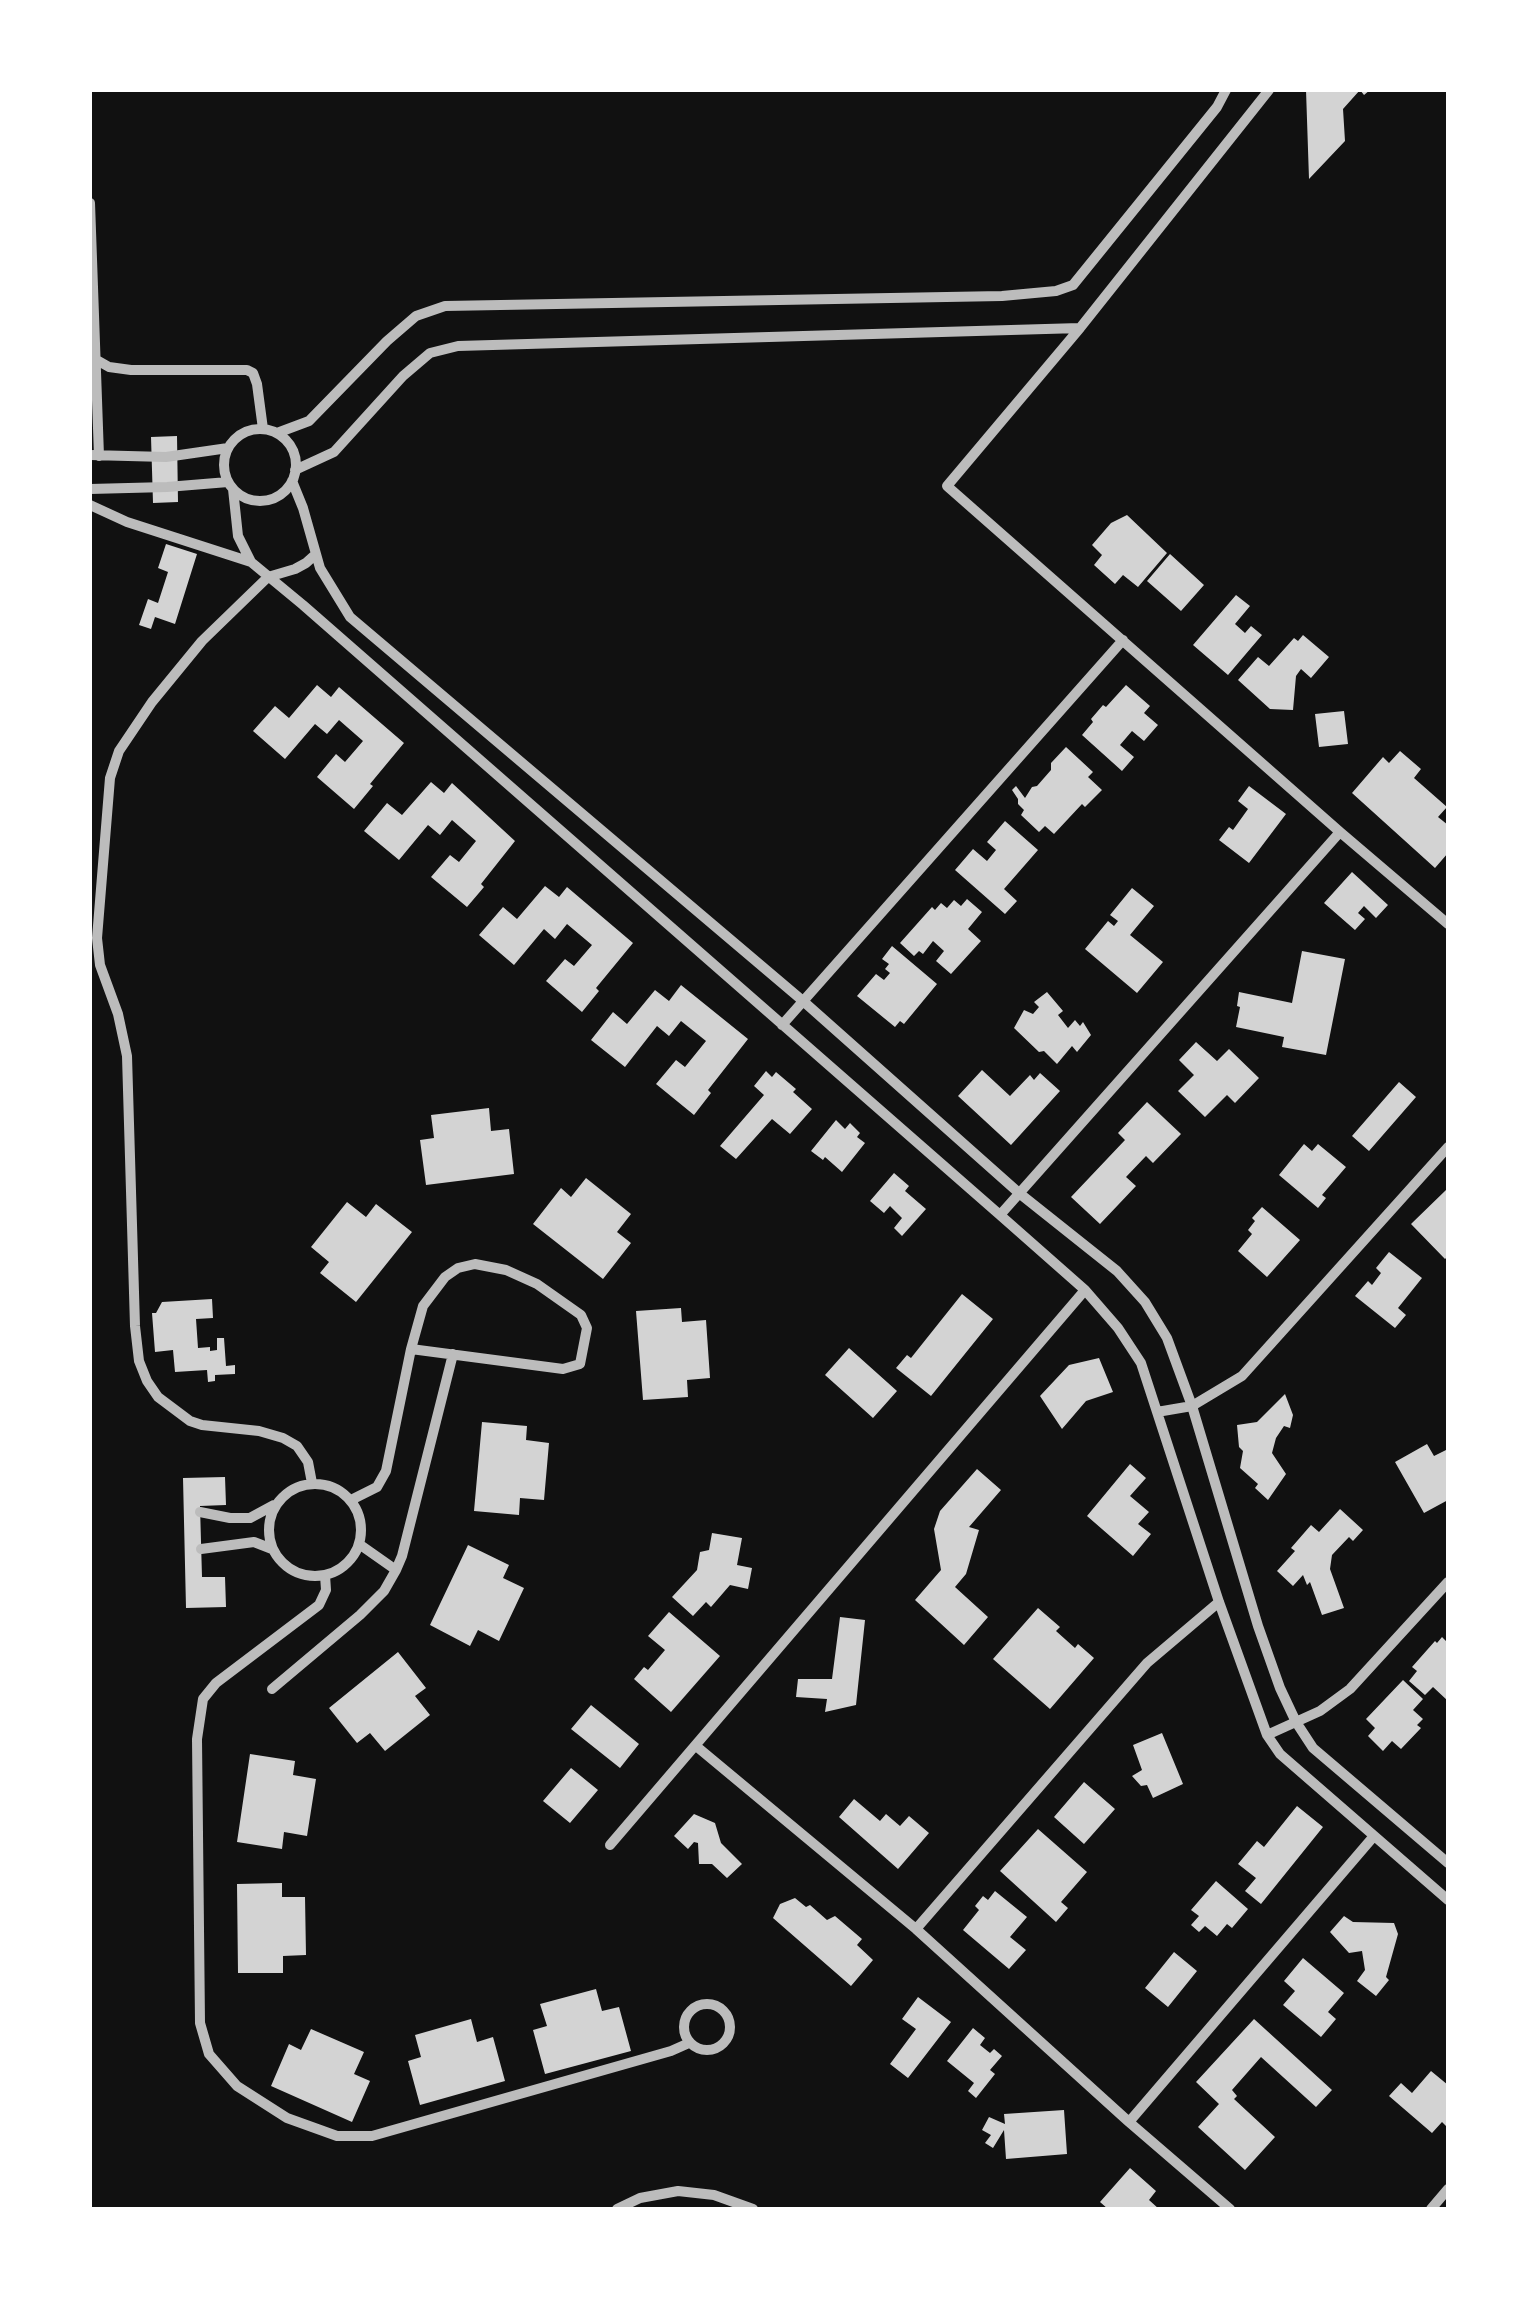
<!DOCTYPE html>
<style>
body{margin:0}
#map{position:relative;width:1538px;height:2299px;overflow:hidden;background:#111;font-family:Ubuntu,sans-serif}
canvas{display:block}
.frame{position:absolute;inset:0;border:92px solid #fff;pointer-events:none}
</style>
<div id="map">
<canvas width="1538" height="2299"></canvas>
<div class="frame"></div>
</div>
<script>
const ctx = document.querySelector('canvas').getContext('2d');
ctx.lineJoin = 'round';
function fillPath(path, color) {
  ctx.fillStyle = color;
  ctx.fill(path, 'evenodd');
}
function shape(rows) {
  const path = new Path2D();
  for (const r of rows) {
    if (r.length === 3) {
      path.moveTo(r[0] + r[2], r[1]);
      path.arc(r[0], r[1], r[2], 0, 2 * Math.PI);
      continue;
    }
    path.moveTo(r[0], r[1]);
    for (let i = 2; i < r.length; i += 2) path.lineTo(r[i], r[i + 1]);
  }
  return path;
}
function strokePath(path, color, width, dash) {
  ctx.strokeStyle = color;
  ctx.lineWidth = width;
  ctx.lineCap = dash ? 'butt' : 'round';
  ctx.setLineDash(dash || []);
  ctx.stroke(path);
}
const building = shape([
 [1306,90,1370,90,1364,95,1360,90,1343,109,1345,141,1309,179],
 [177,436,178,502,153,503,151,437],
 [1127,515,1167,553,1138,587,1123,575,1115,584,1094,565,1102,555,1092,545,1111,523],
 [166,544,197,554,175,624,155,617,151,629,139,625,148,599,158,603,168,572,158,568],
 [1170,554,1204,585,1181,611,1147,581],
 [1236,595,1250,606,1235,624,1245,633,1251,626,1262,635,1228,675,1193,645],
 [1303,635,1329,657,1311,678,1301,669,1296,676,1293,710,1270,709,1238,680,1258,657,1269,666,1294,638,1298,641],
 [317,685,331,697,339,687,404,743,370,784,373,786,354,809,317,777,336,754,345,762,363,741,339,720,327,734,315,724,285,759,253,731,275,706,289,718],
 [1126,685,1150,706,1144,713,1158,725,1144,741,1132,731,1120,745,1134,757,1122,771,1082,735,1093,722,1091,719,1103,705,1106,707],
 [1344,711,1348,744,1319,747,1315,714],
 [1066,747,1093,772,1088,777,1102,790,1085,807,1082,804,1054,834,1045,826,1039,832,1021,815,1024,810,1018,804,1018,799,1012,790,1016,786,1025,798,1032,787,1037,786,1051,770,1051,763],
 [1400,751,1421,769,1414,778,1447,807,1438,817,1448,825,1448,853,1435,868,1352,793,1383,757,1389,763],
 [431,782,444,793,452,783,515,841,481,884,484,887,467,907,431,877,450,855,459,862,476,841,452,820,440,835,428,825,399,860,364,831,387,803,402,815],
 [1249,786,1286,814,1249,863,1219,840,1229,827,1233,830,1248,809,1238,801],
 [1005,821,1038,850,1004,889,1017,901,1005,914,955,870,973,849,987,861,996,850,987,842],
 [1352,872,1388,905,1376,918,1364,906,1358,913,1365,919,1355,930,1324,903],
 [545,886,559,897,567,887,633,943,596,988,599,991,582,1012,546,981,565,959,574,966,592,945,567,924,555,939,544,929,514,965,479,935,503,907,517,919],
 [1132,888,1154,906,1130,935,1163,962,1137,993,1085,949,1108,921,1114,926,1118,921,1110,915],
 [967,899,982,912,968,929,981,941,951,974,936,961,944,951,933,941,923,954,919,951,914,956,900,943,932,907,935,910,941,903,947,908,954,900,961,906],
 [892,946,937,984,904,1024,900,1021,895,1027,857,996,876,974,884,980,890,973,885,969,889,964,882,959],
 [1302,951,1345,959,1326,1055,1282,1047,1284,1037,1236,1027,1240,1007,1237,1006,1239,992,1292,1003],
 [681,985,748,1039,708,1090,711,1093,694,1115,656,1084,676,1060,685,1067,706,1041,681,1021,669,1036,657,1026,625,1067,591,1040,613,1012,627,1024,655,990,669,1001],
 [1047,992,1063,1011,1058,1015,1068,1028,1075,1020,1080,1026,1083,1022,1091,1035,1077,1052,1072,1046,1057,1064,1044,1051,1039,1052,1014,1028,1024,1010,1033,1014,1039,1007,1034,1002],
 [1196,1042,1217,1061,1229,1049,1259,1078,1235,1103,1227,1095,1205,1117,1178,1091,1194,1075,1179,1060],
 [982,1070,1010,1096,1030,1075,1034,1080,1040,1073,1060,1091,1011,1145,958,1096],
 [766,1071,772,1077,776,1072,796,1089,793,1092,812,1109,790,1134,772,1119,736,1159,720,1146,764,1095,754,1086],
 [1399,1082,1416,1097,1369,1151,1352,1136],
 [1147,1102,1181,1134,1153,1163,1146,1156,1126,1177,1136,1186,1100,1224,1071,1197,1125,1140,1118,1133],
 [489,1108,491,1131,509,1129,514,1174,426,1185,420,1140,434,1138,431,1115],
 [836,1120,845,1129,850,1123,860,1133,857,1137,865,1143,842,1172,825,1157,823,1160,811,1151],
 [1304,1144,1312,1151,1318,1144,1346,1167,1322,1195,1326,1198,1318,1208,1279,1175],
 [894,1173,909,1186,905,1191,926,1209,902,1236,894,1228,902,1218,890,1206,884,1213,870,1201],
 [586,1178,631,1214,617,1232,631,1243,603,1279,533,1224,561,1188,571,1197],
 [1446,1190,1448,1192,1448,1256,1445,1259,1411,1224],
 [347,1202,366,1217,376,1204,412,1232,356,1302,320,1273,329,1262,311,1247],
 [1262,1207,1300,1240,1267,1277,1238,1251,1252,1234,1248,1230,1255,1221,1252,1218],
 [1389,1252,1422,1278,1398,1308,1406,1315,1395,1328,1355,1296,1368,1281,1372,1285,1381,1273,1376,1268],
 [962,1294,993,1319,931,1396,896,1368,907,1355,911,1358],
 [212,1299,213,1318,196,1319,198,1348,210,1347,210,1351,217,1350,217,1338,224,1338,226,1366,235,1365,235,1374,215,1375,215,1381,208,1382,207,1370,175,1372,173,1350,155,1352,152,1313,156,1313,162,1302],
 [681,1308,682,1322,706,1320,710,1378,687,1380,688,1397,643,1400,636,1311],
 [849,1348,897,1391,873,1418,825,1375],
 [1099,1358,1113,1392,1086,1401,1062,1429,1040,1396,1069,1365],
 [1285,1394,1293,1415,1290,1428,1284,1426,1276,1438,1272,1453,1286,1474,1268,1500,1255,1488,1258,1484,1240,1468,1243,1451,1239,1447,1237,1425,1257,1422],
 [482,1422,527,1426,526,1440,549,1443,544,1500,520,1498,519,1515,474,1511],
 [1427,1444,1434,1456,1448,1449,1448,1500,1424,1513,1395,1462],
 [1130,1464,1146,1478,1130,1496,1149,1512,1138,1524,1151,1534,1133,1556,1087,1516],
 [977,1469,1001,1490,969,1527,979,1530,966,1574,955,1587,988,1617,964,1645,915,1600,941,1570,934,1529,940,1511],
 [225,1477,226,1505,200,1506,202,1577,225,1577,226,1607,186,1608,183,1478],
 [1340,1509,1363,1530,1353,1541,1349,1537,1332,1555,1330,1569,1344,1608,1322,1615,1310,1582,1307,1585,1303,1575,1293,1586,1277,1571,1295,1551,1291,1548,1311,1525,1319,1532],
 [712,1533,742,1538,737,1565,752,1568,748,1589,730,1585,711,1607,706,1602,693,1616,672,1597,697,1570,700,1552,709,1550],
 [468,1545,509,1565,503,1578,524,1588,499,1641,478,1630,470,1646,430,1625],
 [1038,1608,1060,1627,1056,1631,1075,1648,1078,1644,1094,1658,1050,1709,993,1659],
 [669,1612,720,1656,671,1712,634,1679,644,1667,648,1670,665,1650,648,1636],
 [840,1617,865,1620,856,1705,825,1712,827,1699,796,1697,798,1679,832,1679],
 [1442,1637,1448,1643,1448,1701,1433,1687,1425,1695,1409,1681,1417,1671,1412,1667,1435,1641,1437,1643],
 [398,1652,426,1688,415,1696,430,1715,385,1751,370,1733,357,1743,329,1708],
 [1403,1680,1423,1699,1413,1710,1423,1719,1417,1725,1421,1728,1401,1749,1392,1741,1383,1751,1368,1736,1375,1728,1366,1719],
 [591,1705,639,1744,620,1768,571,1729],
 [1162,1733,1183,1784,1153,1798,1147,1785,1141,1786,1132,1776,1142,1770,1133,1745],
 [250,1754,295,1761,293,1775,316,1779,307,1836,284,1832,282,1849,237,1842],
 [571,1768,598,1790,570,1823,543,1801],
 [1084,1782,1115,1809,1084,1844,1054,1817],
 [854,1799,880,1821,886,1814,900,1826,909,1816,929,1833,898,1869,839,1817],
 [1297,1806,1323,1827,1261,1904,1245,1891,1256,1878,1238,1864,1257,1841,1264,1847],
 [694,1814,715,1823,721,1843,742,1864,727,1878,712,1864,699,1864,698,1843,694,1842,688,1849,674,1836],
 [1038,1829,1087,1872,1061,1902,1068,1908,1056,1922,1000,1871],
 [1216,1881,1248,1909,1232,1928,1227,1924,1217,1936,1205,1926,1199,1932,1191,1925,1199,1916,1191,1910],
 [282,1883,282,1897,305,1897,306,1955,283,1956,283,1973,238,1973,237,1884],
 [995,1891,1027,1917,1010,1937,1026,1950,1009,1969,963,1930,979,1910,975,1906,983,1896,988,1900],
 [795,1898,806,1907,810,1905,827,1920,835,1916,862,1939,857,1945,873,1960,851,1986,773,1918,780,1904],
 [1344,1916,1353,1922,1394,1923,1398,1934,1386,1977,1389,1980,1376,1996,1357,1981,1365,1970,1362,1951,1349,1953,1330,1932],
 [1174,1952,1197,1971,1168,2007,1145,1988],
 [1303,1958,1344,1993,1328,2012,1336,2019,1321,2037,1283,2005,1295,1991,1284,1981],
 [596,1989,602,2011,619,2007,631,2051,545,2074,533,2030,547,2026,540,2004],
 [918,1997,951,2022,908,2078,890,2064,916,2029,902,2019],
 [471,2019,477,2042,493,2037,505,2081,420,2105,408,2061,421,2057,415,2035],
 [1254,2019,1332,2090,1316,2107,1261,2057,1232,2090,1237,2096,1234,2099,1275,2137,1245,2170,1198,2127,1219,2104,1196,2082],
 [973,2028,985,2038,980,2045,990,2053,994,2049,1002,2056,990,2070,995,2074,976,2098,968,2091,974,2083,947,2061],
 [311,2029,364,2052,354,2074,370,2081,352,2122,271,2086,289,2044,301,2050],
 [1431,2071,1448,2085,1448,2124,1446,2126,1442,2122,1432,2133,1389,2096,1401,2083,1412,2093],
 [1064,2110,1067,2154,1006,2159,1004,2130,993,2148,985,2143,991,2135,982,2130,989,2117,1005,2124,1004,2114],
 [1130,2168,1156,2191,1149,2200,1159,2209,1108,2209,1100,2202]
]);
const minor = shape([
 [90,203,99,456],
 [1080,328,947,486,1340,832,1448,924],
 [95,359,109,367,131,370,247,370,253,373,257,384,263,429],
 [260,465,36],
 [277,433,309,421,387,341,416,316,445,306,1002,296,1056,291,1073,285,1217,107,1226,90],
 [90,455,166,457,228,448],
 [295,470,334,452,403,376,430,353,458,346,1080,328,1269,90],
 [292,481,303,508,320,568,350,617,803,1001,1019,1193,1117,1271,1145,1302,1167,1338,1192,1406,1258,1626,1280,1688,1296,1722,1313,1748,1448,1863],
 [90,489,167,487,228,482],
 [233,489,238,536,251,562,303,605,1000,1215,1085,1290,1118,1328,1141,1363,1219,1602,1267,1735,1280,1754,1448,1900],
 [90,505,127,522,251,562],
 [782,1025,1123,640],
 [1000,1215,1340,832],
 [1157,1412,1192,1406,1242,1376,1448,1147],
 [312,1483,308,1462,297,1446,283,1438,259,1431,202,1425,190,1421,158,1397,147,1381,139,1361,135,1326,127,1056,118,1014,100,965,97,938,110,778,119,751,152,702,202,641,268,577,295,569,306,563,316,554],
 [315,1530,46],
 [351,1500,377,1487,386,1471,411,1349,423,1306,445,1277,458,1268,475,1264,506,1270,537,1284,581,1315,587,1328,580,1364,563,1369,411,1349],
 [200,1512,230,1518,250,1518,274,1505],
 [359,1544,396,1570],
 [201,1549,254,1542,272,1549],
 [325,1575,326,1590,319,1605,216,1683,203,1699,197,1739,200,2023,209,2054,237,2086,287,2118,337,2136,372,2136,671,2051,689,2043],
 [272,1689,360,1615,384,1591,396,1570,402,1556,453,1354],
 [1267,1735,1320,1711,1350,1689,1448,1582],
 [696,1746,916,1929,1129,2122,1230,2209],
 [610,1845,1085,1290],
 [916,1929,1147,1663,1219,1602],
 [707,2027,23],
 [1129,2122,1374,1836],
 [617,2209,640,2198,678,2191,714,2195,753,2209],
 [1431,2209,1448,2189]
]);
fillPath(building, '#d3d3d3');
strokePath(minor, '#bcbcbc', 10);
</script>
